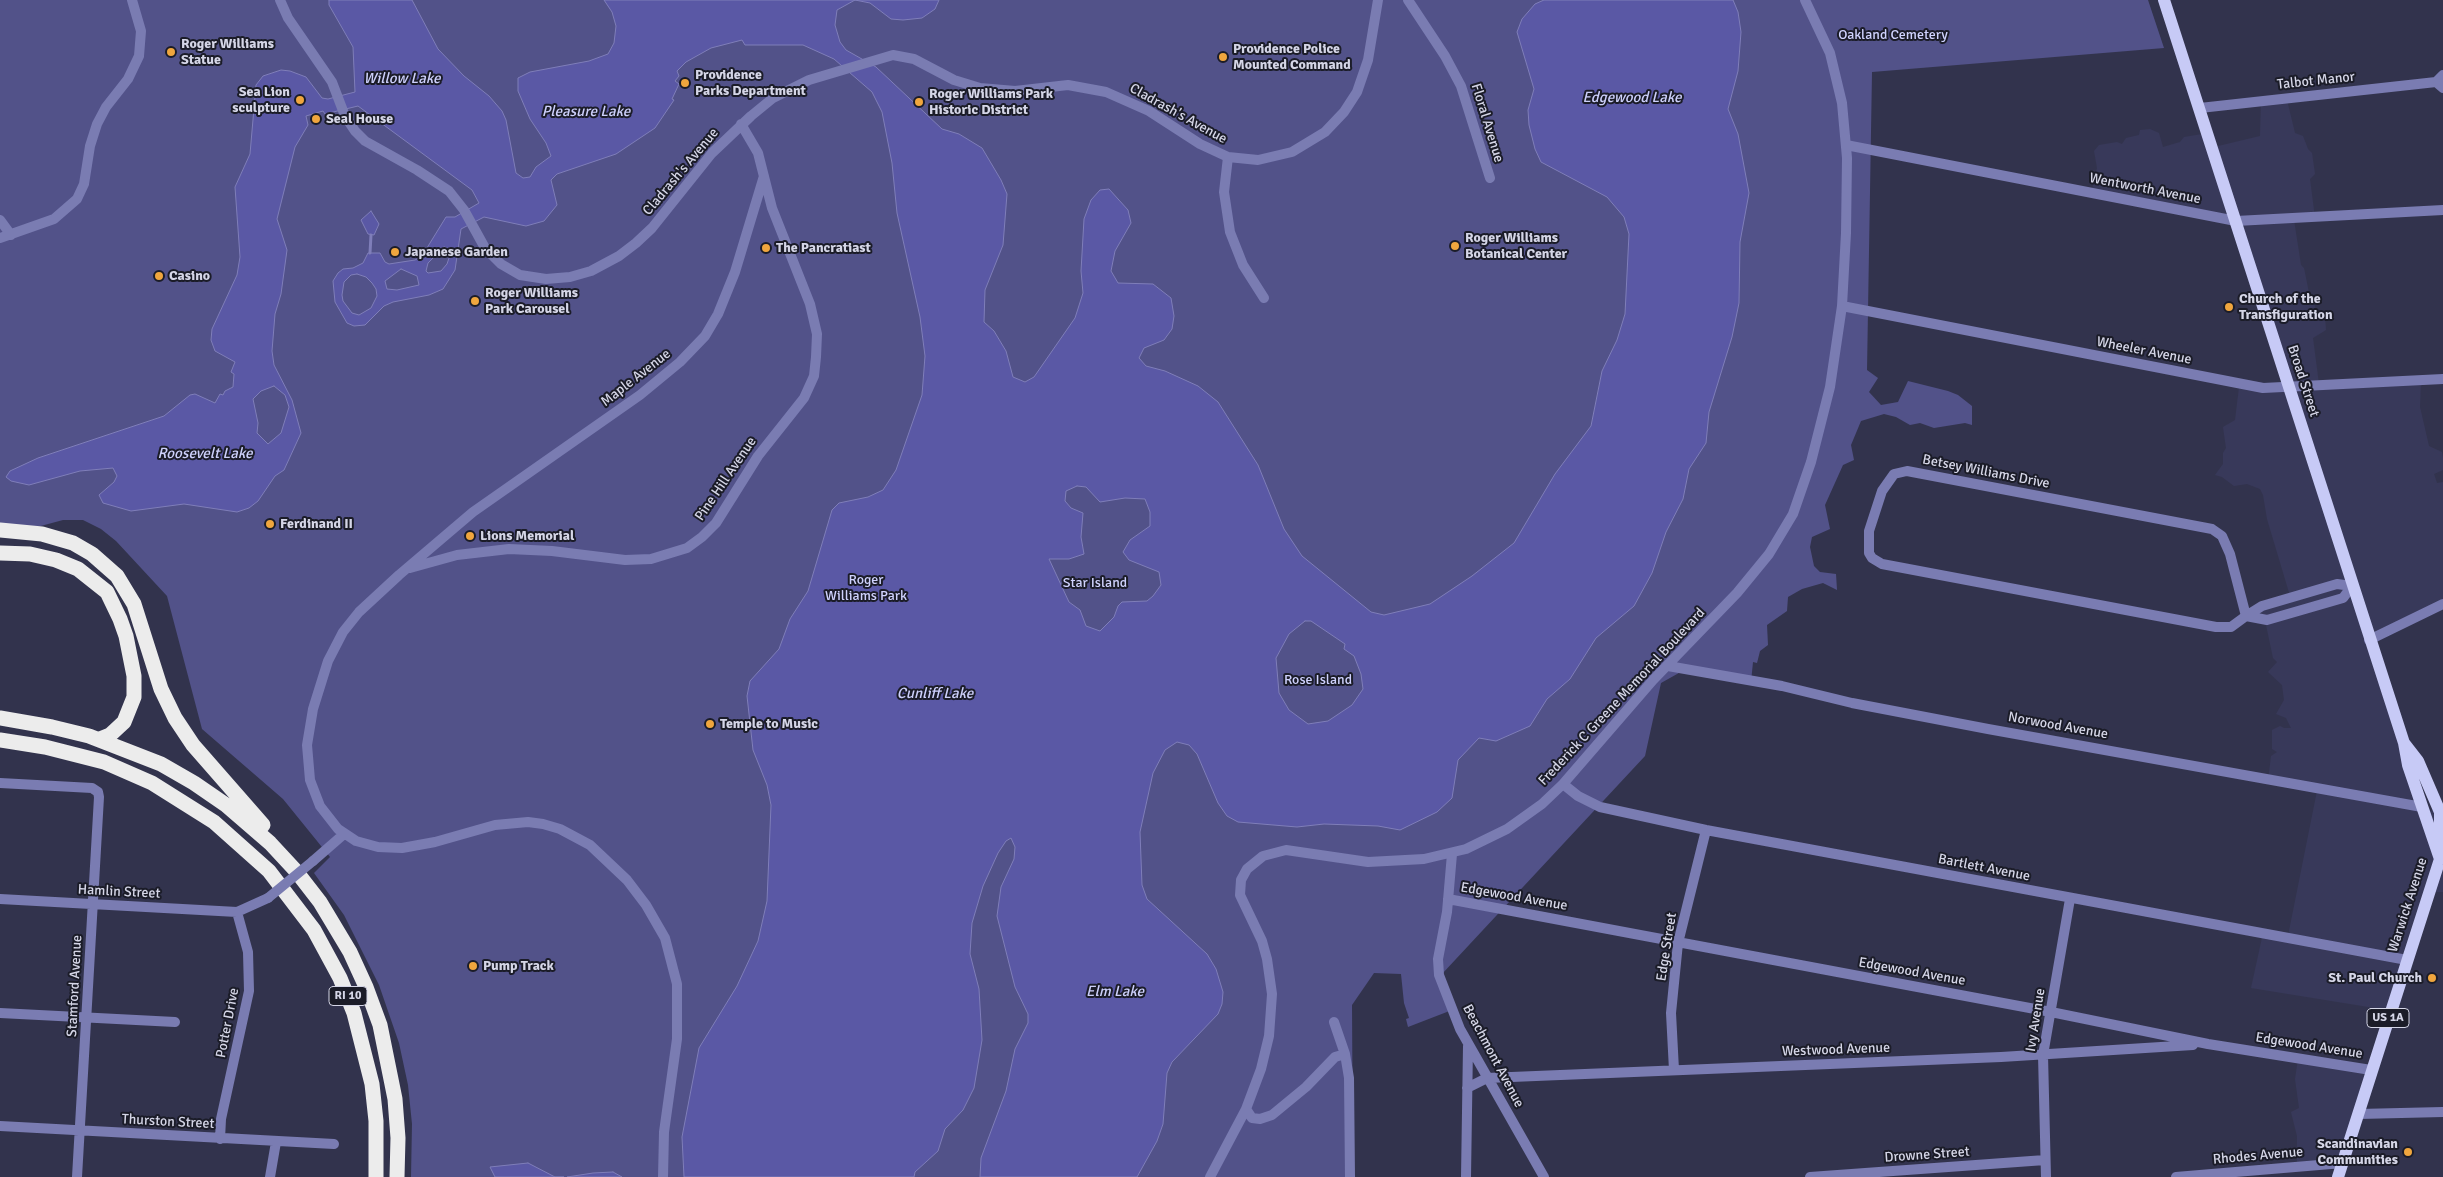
<!DOCTYPE html>
<style>
body{margin:0}
canvas{display:block;background:#32334d}
</style>
<canvas width="2443" height="1177"></canvas>
<script>
const ctx = document.querySelector('canvas').getContext('2d');
ctx.lineJoin = 'round';
function fillPath(path, color) {
  ctx.fillStyle = color;
  ctx.fill(path, 'evenodd');
}
function shape(rows) {
  const path = new Path2D();
  for (const r of rows) {
    path.moveTo(r[0], r[1]);
    for (let i = 2; i < r.length; i += 2) path.lineTo(r[i], r[i + 1]);
  }
  return path;
}
function strokePath(path, color, width, dash) {
  ctx.strokeStyle = color;
  ctx.lineWidth = width;
  ctx.lineCap = dash ? 'butt' : 'round';
  ctx.setLineDash(dash || []);
  ctx.stroke(path);
}
function drawText(font, color, halo, rows, align = 'center') {
  ctx.font = font + ' Signika,sans-serif';
  ctx.lineWidth = 4;
  ctx.setLineDash([]);
  ctx.textBaseline = 'middle';
  ctx.strokeStyle = halo;
  ctx.fillStyle = color;
  for (const [text, x, y, turn = 0] of rows) {
    ctx.save();
    ctx.translate(x, y);
    ctx.rotate((+turn || 0) * Math.PI / 180);
    ctx.textAlign = isNaN(turn) ? turn : align;
    if (halo) ctx.strokeText(text, 0, 0);
    ctx.fillText(text, 0, 0);
    ctx.restore();
  }
}
const built = shape([
 [2287,100,2295,133,2303,136,2308,149,2312,153,2315,174,2310,179,2315,218,2294,220,2301,265,2304,268,2310,298,2313,300,2317,313,2325,316,2326,330,2313,338,2319,384,2421,382,2420,407,2429,446,2442,452,2443,458,2443,470,2434,474,2437,483,2443,482,2443,608,2373,642,2430,811,2443,806,2443,892,2432,892,2393,1011,2251,988,2263,933,2288,936,2317,791,2268,781,2271,756,2277,752,2272,749,2272,730,2280,726,2284,728,2291,728,2286,718,2276,714,2284,700,2282,685,2268,672,2277,662,2273,658,2265,620,2251,615,2290,596,2267,519,2263,495,2260,489,2247,484,2234,486,2222,477,2215,475,2223,464,2223,453,2226,448,2223,427,2235,420,2240,379,2284,386,2237,222,2092,190,2097,168,2094,151,2099,145,2117,142,2122,144,2126,138,2139,135,2140,130,2150,129,2159,133,2163,147,2180,142,2184,137,2208,133,2214,147,2260,136,2261,101],
 [2298,1059,2369,1071,2342,1163,2297,1164,2297,1136,2291,1112,2299,1108,2295,1079]
]);
const green = shape([
 [0,0,2148,0,2164,48,1872,72,1867,370,1878,378,1869,392,1881,405,1898,402,1908,381,1948,391,1958,395,1972,406,1972,425,1965,423,1934,428,1920,423,1910,425,1896,417,1884,414,1861,421,1851,445,1854,460,1843,465,1825,505,1830,529,1812,537,1810,547,1814,566,1820,572,1836,574,1837,590,1823,583,1802,589,1788,597,1787,611,1767,625,1768,645,1760,651,1757,663,1753,662,1751,682,1686,669,1661,683,1645,756,1442,974,1452,1010,1408,1027,1406,1019,1409,1018,1404,1003,1401,974,1374,973,1352,1005,1353,1177,411,1177,412,1124,408,1085,399,1043,379,985,344,915,314,873,330,857,283,799,202,729,167,596,116,541,101,529,83,520,63,520,37,527,0,524]
]);
const water = shape([
 [329,0,412,0,438,49,464,76,489,96,502,111,506,120,516,173,523,178,530,177,536,167,551,156,546,143,530,119,518,91,518,78,530,72,589,61,608,54,614,43,616,26,612,12,604,0,939,0,935,9,922,18,903,20,891,19,870,3,855,0,837,10,835,25,840,42,846,50,876,67,942,129,959,134,982,148,1001,180,1007,194,1003,245,985,290,984,322,994,331,1006,351,1013,377,1025,382,1034,377,1075,318,1083,293,1081,271,1084,219,1091,200,1100,190,1109,189,1128,210,1131,223,1115,251,1111,271,1118,283,1153,284,1171,298,1174,316,1172,329,1164,340,1144,348,1139,358,1146,366,1165,371,1198,386,1218,402,1258,465,1284,529,1302,556,1371,612,1384,615,1430,604,1472,576,1514,543,1555,474,1591,426,1602,371,1617,340,1625,314,1629,234,1624,217,1607,197,1541,162,1535,149,1529,125,1528,110,1534,89,1517,32,1522,19,1535,4,1544,0,1733,0,1738,12,1741,32,1738,71,1728,109,1738,134,1749,193,1740,242,1739,303,1732,337,1709,412,1706,443,1689,469,1683,499,1666,532,1652,573,1634,606,1596,638,1570,679,1547,699,1530,726,1496,741,1479,738,1458,760,1452,798,1437,812,1400,830,1378,826,1324,824,1297,827,1238,822,1227,816,1218,803,1197,754,1189,745,1177,742,1165,750,1153,773,1140,832,1142,885,1147,899,1207,954,1216,969,1223,992,1222,1004,1218,1014,1172,1062,1167,1073,1163,1124,1157,1141,1137,1177,980,1177,981,1158,1006,1091,1015,1049,1028,1023,1028,1014,1015,987,997,916,1001,887,1014,859,1015,847,1011,838,1006,841,998,853,983,886,972,923,970,954,979,989,982,1040,974,1088,963,1110,945,1129,938,1151,915,1172,914,1177,684,1177,682,1137,699,1048,737,986,758,941,767,901,771,805,767,785,753,750,747,696,750,681,779,649,790,619,808,591,832,510,839,503,868,497,883,490,896,470,922,395,925,356,920,317,897,213,892,163,882,112,872,92,834,59,803,45,745,45,742,40,711,48,686,62,677,71,679,76,675,81,679,84,672,99,674,100,655,128,616,154,557,174,551,180,557,205,544,221,526,226,484,217,461,229,455,270,443,289,429,295,393,302,384,306,365,325,354,326,347,323,335,302,333,281,338,273,343,269,353,268,363,263,368,253,380,253,385,262,389,264,415,260,422,256,446,217,455,217,479,203,472,190,358,106,325,114,323,111,306,116,308,125,295,147,277,219,287,250,281,294,275,314,272,351,274,365,292,400,301,433,284,470,275,476,258,501,249,508,237,512,184,504,131,511,103,503,99,495,114,482,117,476,113,468,80,471,29,485,11,481,6,477,10,471,38,458,164,416,190,395,195,394,215,403,220,394,223,395,225,391,233,387,234,374,231,372,235,362,215,351,211,340,212,329,237,275,240,257,235,187,250,154,256,85,263,76,281,70,290,71,306,77,322,98,328,99,355,92,353,47,329,5,329,0],
 [444,247,449,249,450,255,447,264,441,271,428,273,426,271,428,263,444,247],
 [401,269,417,276,419,285,397,290,387,289,385,281,401,269],
 [357,274,366,277,372,283,376,289,377,296,371,308,359,315,352,313,343,301,342,295,344,282,351,275,357,274],
 [274,386,285,395,289,407,281,433,268,444,257,433,258,423,253,399,261,391,274,386],
 [1077,486,1086,487,1100,502,1125,498,1145,499,1150,512,1150,526,1130,540,1123,552,1129,560,1159,572,1161,585,1153,596,1147,601,1122,602,1118,606,1114,617,1100,631,1086,626,1080,610,1069,602,1049,559,1069,559,1084,554,1081,537,1083,513,1071,508,1065,501,1066,491,1077,486],
 [1305,621,1311,621,1345,644,1344,649,1354,656,1361,674,1363,689,1352,705,1328,721,1308,724,1289,710,1279,693,1276,658,1289,634,1305,621],
 [371,211,379,224,374,235,368,234,361,220,371,211],
 [528,1163,555,1177,564,1177,495,1177,490,1167,528,1163],
 [613,1172,622,1177,567,1177,593,1173,613,1172]
]);
const stream = shape([
 [370,253,371,235]
]);
const minor = shape([
 [280,0,288,18,332,82,345,116,355,131,365,141,417,170,449,191,464,210,485,248,501,264,520,275,546,279,570,277,591,271,619,256,636,243,652,228,712,153,751,116,773,98,809,80,893,55,914,59,954,80,980,88,1015,91,1068,85,1106,92,1149,111,1200,144,1228,157,1258,160,1292,152,1325,132,1344,112,1357,92,1368,60,1378,0],
 [1408,0,1445,56,1461,86,1490,178],
 [2436,82,2443,88],
 [2200,108,2436,82,2443,75],
 [1846,145,2236,221,2443,210],
 [1228,157,1224,192,1230,232,1243,265,1264,298],
 [0,220,11,235],
 [0,238,54,219,77,199,84,184,90,146,97,124,106,107,128,79,139,56,141,31,132,0],
 [1842,306,2263,388,2443,379],
 [410,568,457,555,509,549,552,551,625,560,651,559,687,548,702,537,716,523,758,456,804,398,814,376,816,357,817,334,810,304,772,208,758,153,741,124],
 [2246,616,2230,554,2222,536,2212,529,1907,471,1894,474,1882,491,1869,531,1869,553,1872,558,1882,564,2216,627,2231,627,2246,616,2262,606,2337,584,2352,586,2343,598,2267,620,2246,616],
 [2369,640,2443,604],
 [1668,666,1782,686,1852,703,1988,729,2422,807],
 [0,783,92,788,98,792,99,797,77,1177],
 [1563,784,1578,796,1600,807,1706,830,2407,960],
 [1452,854,1447,912,1438,959,1439,975,1460,1029,1544,1177],
 [313,861,344,834],
 [0,899,237,912,268,898],
 [1448,899,2051,1012,2208,1044,2371,1070],
 [0,1013,175,1022],
 [1334,1022,1345,1054,1349,1078,1350,1177],
 [1674,1070,1671,1013,1678,943,1706,830],
 [1467,1088,1487,1078,2001,1057,2193,1045],
 [1246,1109,1252,1118,1260,1119,1272,1115,1306,1087,1335,1057,1345,1054],
 [2359,1114,2443,1112],
 [0,1126,334,1144],
 [220,1139,221,1119,249,991,248,952,237,912],
 [270,1177,276,1142],
 [663,1177,664,1132,677,1039,677,984,665,938,646,905,627,880,590,845,560,829,543,824,528,822,495,825,435,842,402,848,378,847,356,841,338,829,320,806,310,780,307,745,313,709,328,661,343,632,359,612,399,575,473,512,640,395,680,362,705,336,718,314,735,272,764,176],
 [1210,1177,1246,1109,1261,1069,1269,1036,1272,994,1267,959,1262,941,1240,895,1241,880,1247,869,1263,856,1286,850,1368,862,1424,859,1466,849,1507,829,1542,804,1563,784,1653,680,1737,593,1769,554,1793,514,1811,462,1830,387,1842,306,1846,233,1847,158,1842,103,1830,53,1805,0],
 [1466,1177,1468,1046],
 [1810,1177,2045,1160],
 [2046,1177,2043,1055,2070,899],
 [2176,1177,2343,1163]
]);
const primary = shape([
 [2164,0,2404,743,2408,765,2440,859],
 [2338,1177,2440,859,2440,812,2418,761,2404,743]
]);
const motorway = shape([
 [0,530,42,534,73,543,92,554,117,576,134,604,161,689,175,718,193,745,263,825],
 [0,553,30,554,56,560,78,569,107,592,120,619,126,636,134,676,134,697,124,722,110,735,100,739],
 [0,718,52,727,89,736,161,764,194,783,226,805,270,843,296,871,320,902,350,952,366,987,380,1025,395,1099,398,1138,397,1177],
 [0,740,45,747,104,762,152,783,214,822,269,871,314,930,340,978,354,1013,372,1084,376,1121,376,1177]
]);
const minorBridge = shape([
 [268,898,313,861]
]);
const markers = [
 [171,52,5,"#f0a63e"],
 [1223,57,5,"#f0a63e"],
 [685,83,5,"#f0a63e"],
 [300,100,5,"#f0a63e"],
 [919,102,5,"#f0a63e"],
 [316,119,5,"#f0a63e"],
 [1455,246,5,"#f0a63e"],
 [766,248,5,"#f0a63e"],
 [395,252,5,"#f0a63e"],
 [159,276,5,"#f0a63e"],
 [475,301,5,"#f0a63e"],
 [2229,307,5,"#f0a63e"],
 [270,524,5,"#f0a63e"],
 [470,536,5,"#f0a63e"],
 [710,724,5,"#f0a63e"],
 [473,966,5,"#f0a63e"],
 [2432,978,5,"#f0a63e"],
 [2408,1152,5,"#f0a63e"]
];
const shields = [
 [348,996,38],
 [2388,1018,42]
];
const shieldNames = [
 ["RI 10",348,996],
 ["US 1A",2388,1018]
];
const parkNames = [
 ["Oakland Cemetery",1893,35],
 ["Roger",866,580],
 ["Williams Park",866,596],
 ["Star Island",1095,583],
 ["Rose Island",1318,680]
];
const poiNames = [
 ["Roger Williams",181,44],
 ["Statue",181,60],
 ["Providence Police",1233,49],
 ["Mounted Command",1233,65],
 ["Providence",695,75],
 ["Parks Department",695,91],
 ["Sea Lion",290,92,"right"],
 ["sculpture",290,108,"right"],
 ["Roger Williams Park",929,94],
 ["Historic District",929,110],
 ["Seal House",326,119],
 ["Roger Williams",1465,238],
 ["Botanical Center",1465,254],
 ["The Pancratiast",776,248],
 ["Japanese Garden",405,252],
 ["Casino",169,276],
 ["Roger Williams",485,293],
 ["Park Carousel",485,309],
 ["Church of the",2239,299],
 ["Transfiguration",2239,315],
 ["Ferdinand II",280,524],
 ["Lions Memorial",480,536],
 ["Temple to Music",720,724],
 ["Pump Track",483,966],
 ["St. Paul Church",2422,978,"right"],
 ["Scandinavian",2398,1144,"right"],
 ["Communities",2398,1160,"right"]
];
const streetNames = [
 ["Talbot Manor",2316,81,-6],
 ["Cladrash's Avenue",1178,114,29],
 ["Floral Avenue",1487,123,73],
 ["Cladrash's Avenue",681,172,-50],
 ["Wentworth Avenue",2145,189,11],
 ["Wheeler Avenue",2144,351,11],
 ["Maple Avenue",636,378,-38],
 ["Broad Street",2303,381,72],
 ["Betsey Williams Drive",1986,472,11],
 ["Pine Hill Avenue",726,479,-56],
 ["Frederick C Greene Memorial Boulevard",1622,697,-47],
 ["Norwood Avenue",2058,726,10],
 ["Bartlett Avenue",1984,868,11],
 ["Hamlin Street",119,892,3],
 ["Edgewood Avenue",1514,897,10],
 ["Warwick Avenue",2408,905,-72],
 ["Edge Street",1667,947,-81],
 ["Edgewood Avenue",1912,972,10],
 ["Stamford Avenue",75,986,-87],
 ["Ivy Avenue",2036,1020,-81],
 ["Potter Drive",228,1023,-79],
 ["Edgewood Avenue",2309,1046,9],
 ["Westwood Avenue",1836,1050,-2],
 ["Beachmont Avenue",1493,1056,62],
 ["Thurston Street",168,1122,3],
 ["Drowne Street",1927,1155,-4],
 ["Rhodes Avenue",2258,1156,-5]
];
const waterNames = [
 ["Willow Lake",402,79],
 ["Edgewood Lake",1632,98],
 ["Pleasure Lake",586,112],
 ["Roosevelt Lake",205,454],
 ["Cunliff Lake",935,694],
 ["Elm Lake",1115,992]
];
fillPath(built, '#38395a');
fillPath(green, '#525289');
fillPath(water, '#5a58a5');
strokePath(water, '#7f7eb9', 1);
strokePath(stream, '#7f7eb9', 3);
strokePath(minor, '#7a7cb2', 10);
strokePath(primary, '#c7caf6', 12);
strokePath(motorway, '#ececec', 15);
strokePath(minorBridge, '#7a7cb2', 10);
for (const [x, y, r, color] of markers) {
  const dot = new Path2D();
  dot.arc(x, y, r, 0, 2 * Math.PI);
  ctx.fillStyle = color;
  ctx.fill(dot);
  strokePath(dot, '#1b1c28', 2);
}
for (const [x, y, w] of shields) {
  const box = new Path2D();
  box.roundRect(x - w / 2, y - 9.5, w, 19, 4);
  ctx.fillStyle = '#1b1c28';
  ctx.fill(box);
  strokePath(box, '#d5d6e7', 1);
}
drawText('bold 12px', '#d5d6e7', null, shieldNames);
drawText('14px', '#d0d3fe', '#1b1c28', parkNames);
drawText('bold 14px', '#d5d6e7', '#1b1c28', poiNames, 'left');
drawText('14px', '#d5d6e7', '#1b1c28', streetNames);
drawText('italic 15px', '#cdd0fb', '#1b1c28', waterNames);
</script>
